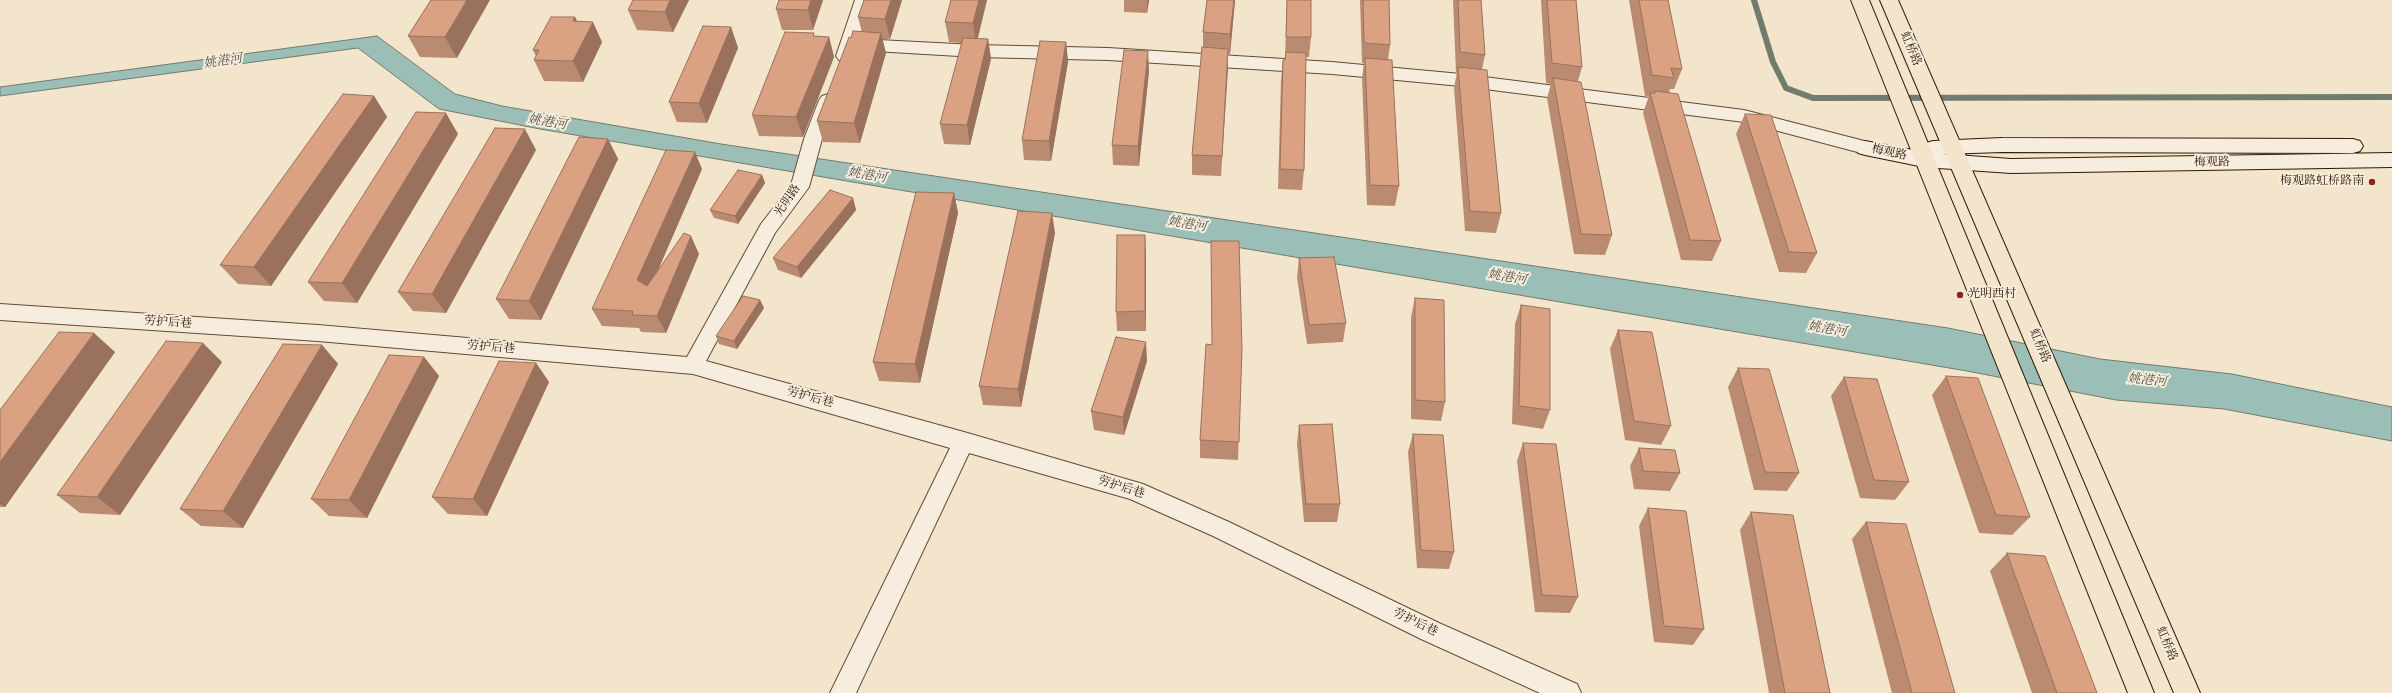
<!DOCTYPE html>
<meta charset="utf-8">
<style>
body{margin:0}
canvas{display:block;background:#f3e4cc}
</style>
<canvas width="2392" height="693"></canvas>
<script>
const ctx = document.querySelector('canvas').getContext('2d');
ctx.lineJoin = 'round';
function fillPath(path, color) {
  ctx.fillStyle = color;
  ctx.fill(path, 'evenodd');
}
function shape(rows) {
  const path = new Path2D();
  for (const r of rows) {
    path.moveTo(r[0], r[1]);
    for (let i = 2; i < r.length; i += 2) path.lineTo(r[i], r[i + 1]);
  }
  return path;
}
function strokePath(path, color, width, dash) {
  ctx.strokeStyle = color;
  ctx.lineWidth = width;
  ctx.lineCap = dash ? 'butt' : 'round';
  ctx.setLineDash(dash || []);
  ctx.stroke(path);
}
function drawText(font, color, halo, rows, align = 'center') {
  ctx.font = font + ' "IM FELL DW Pica","Noto Serif SC",serif';
  ctx.lineWidth = 4;
  ctx.setLineDash([]);
  ctx.textBaseline = 'middle';
  ctx.strokeStyle = halo;
  ctx.fillStyle = color;
  for (const [text, x, y, turn = 0] of rows) {
    ctx.save();
    ctx.translate(x, y);
    ctx.rotate((+turn || 0) * Math.PI / 180);
    ctx.textAlign = isNaN(turn) ? turn : align;
    if (halo) ctx.strokeText(text, 0, 0);
    ctx.fillText(text, 0, 0);
    ctx.restore();
  }
}
const water = shape([
 [377,36,455,94,502,106,721,144,1948,328,2100,359,2232,374,2392,407,2392,441,2224,409,2116,400,1967,371,540,129,439,109,358,48,0,96,0,87,377,36]
]);
const stream = shape([
 [1754,0,1773,62,1786,88,1813,98,2392,97]
]);
const street = shape([
 [855,0,871,0,859,39,976,45,1108,48,1332,62,1461,74,1744,110,1872,143,1874,148,1872,153,1865,154,1744,122,1461,86,1332,74,1108,60,976,57,856,50,851,60,845,62,839,60,836,56,855,0],
 [828,94,834,96,837,100,822,139,809,187,775,233,706,361,964,432,1143,484,1229,522,1439,623,1577,684,1581,693,1540,693,1421,639,1213,536,1130,499,969,453,856,693,830,693,950,448,693,374,318,341,0,320,0,304,318,325,687,357,761,224,791,185,804,139,819,100,822,96,828,94]
]);
const secondary = shape([
 [2002,138,2353,139,2360,141,2363,146,2360,151,2353,153,2002,152,1942,154,2011,159,2392,153,2392,167,2011,173,1924,167,1865,155,1858,153,1855,148,1858,143,1865,141,1929,153,1923,148,1926,143,1933,141,2002,138]
]);
const primary = shape([
 [1851,0,1869,0,2154,693,2128,693,1851,0],
 [1880,0,1898,0,2200,693,2174,693,1880,0]
]);
const wall = shape([
 [431,0,457,58,420,57,408,36],
 [689,0,673,32,637,30,628,10],
 [823,0,813,30,782,30,776,9],
 [902,0,890,39,882,39,886,53,860,143,823,142,817,121,851,38,862,32,858,17],
 [987,0,978,38,988,39,991,59,970,145,944,144,940,124,962,43,949,42,945,22],
 [1124,0,1149,0,1147,13,1124,12],
 [1207,0,1235,0,1230,54,1228,54,1221,176,1192,175,1192,155,1203,47,1203,32],
 [1287,0,1311,0,1311,37,1309,57,1305,57,1304,170,1302,190,1278,189,1281,80,1283,60,1285,60,1285,58],
 [1360,0,1389,0,1390,45,1388,60,1399,186,1395,206,1367,205,1362,78,1364,63,1362,63],
 [1453,0,1481,0,1485,55,1482,69,1501,213,1496,233,1465,231,1454,88,1457,72,1456,72],
 [1541,0,1576,0,1582,67,1578,81,1612,235,1605,255,1574,254,1547,98,1551,84,1546,83],
 [1629,0,1668,0,1682,69,1674,89,1670,89,1669,93,1721,241,1712,261,1681,260,1643,113,1649,96,1645,96],
 [575,17,577,21,602,42,583,82,544,81,534,60,536,56,533,50],
 [731,27,738,48,707,123,677,122,669,102],
 [815,36,829,37,834,57,803,137,759,136,752,115],
 [1066,42,1068,62,1051,161,1024,160,1022,140],
 [1149,71,1139,166,1113,165,1112,145],
 [374,96,387,117,271,286,238,284,220,265],
 [1745,114,1817,253,1806,273,1779,272,1736,134],
 [458,134,357,303,324,301,308,282],
 [608,139,618,159,541,320,509,319,496,299],
 [536,150,446,313,413,311,398,292],
 [702,169,657,271,699,254,666,333,641,332,639,328,602,326,592,309],
 [762,175,765,183,738,224,714,218,710,210],
 [954,193,958,213,920,383,879,381,873,362],
 [853,198,856,210,801,278,778,270,773,258],
 [1055,233,1021,407,983,405,979,386],
 [1211,241,1242,349,1238,460,1200,458,1200,440,1212,345],
 [1146,255,1146,331,1117,331,1116,312],
 [1299,258,1346,323,1343,342,1307,344,1297,278],
 [1415,298,1445,402,1441,421,1411,419,1411,317],
 [760,300,764,308,737,349,719,344,716,336],
 [1521,305,1550,410,1543,429,1512,424,1515,324],
 [1618,330,1671,426,1661,445,1625,440,1610,349],
 [322,345,338,364,243,528,201,526,180,509],
 [115,352,5,507,0,507,0,410],
 [424,357,439,376,367,518,329,516,311,499],
 [1147,361,1124,435,1094,430,1091,411],
 [222,362,120,515,80,513,57,495],
 [536,363,549,382,487,516,448,514,432,497],
 [1738,368,1799,473,1787,491,1754,490,1728,387],
 [1946,376,2030,517,2012,535,1979,533,1932,395],
 [1844,377,1909,482,1895,500,1860,498,1831,396],
 [1299,425,1340,504,1337,522,1304,522,1297,444],
 [1413,434,1454,552,1449,569,1417,568,1408,452],
 [1523,443,1578,597,1570,613,1535,612,1517,461],
 [1639,448,1680,473,1670,491,1634,489,1630,466],
 [1648,508,1704,629,1693,645,1654,642,1639,526],
 [1751,512,1830,693,1769,693,1740,530],
 [1866,522,1955,693,1892,693,1852,539],
 [2007,553,2097,693,2032,693,1990,571]
]);
const shadedWall = shape([
 [467,0,490,0,457,58,445,37],
 [670,0,689,0,673,32,665,12],
 [811,0,823,0,813,30,808,10],
 [891,0,902,0,890,39,885,19],
 [979,0,987,0,976,44,973,23],
 [1147,0,1149,0,1147,13],
 [1234,0,1235,0,1230,54,1230,34],
 [575,17,585,38,573,21],
 [593,22,602,42,583,82,573,61],
 [731,27,738,48,707,123,699,103],
 [881,33,886,53,860,143,854,123],
 [829,37,834,57,803,137,796,117],
 [988,39,991,59,970,145,967,125],
 [1066,42,1068,62,1051,161,1049,141],
 [1228,49,1228,69,1221,176,1222,156],
 [1148,51,1149,71,1139,166,1138,146],
 [374,96,387,117,271,286,254,267],
 [446,113,458,134,357,303,342,283],
 [525,129,536,150,446,313,432,294],
 [608,139,618,159,541,320,529,301],
 [695,152,702,169,646,298,637,280],
 [762,175,765,183,738,224,735,216],
 [954,193,958,213,920,383,915,364],
 [853,198,856,210,801,278,797,267],
 [1052,213,1055,233,1021,407,1018,389],
 [1145,235,1146,255,1146,331,1145,311],
 [691,236,699,254,666,333,657,316],
 [760,300,764,308,737,349,734,341],
 [94,333,115,352,5,507,0,504,0,462],
 [1146,342,1147,361,1124,435,1123,417],
 [203,343,222,362,120,515,97,497],
 [322,345,338,364,243,528,223,511],
 [424,357,439,376,367,518,349,500],
 [536,363,549,382,487,516,473,499]
]);
const building = shape([
 [431,0,467,0,445,37,408,36,431,0],
 [633,0,670,0,665,12,628,10,633,0],
 [779,0,811,0,808,10,776,9,779,0],
 [864,0,891,0,885,19,858,17,864,0],
 [951,0,979,0,973,23,945,22,951,0],
 [1207,0,1234,0,1230,34,1203,32,1207,0],
 [1287,0,1311,0,1311,37,1286,37,1287,0],
 [1363,0,1389,0,1390,45,1364,43,1363,0],
 [1458,0,1481,0,1485,55,1460,52,1458,0],
 [1547,0,1576,0,1582,67,1552,63,1547,0],
 [1639,0,1668,0,1682,69,1671,68,1674,78,1652,75,1639,0],
 [551,17,575,17,573,21,593,22,573,61,534,60,539,50,533,50,551,17],
 [703,26,731,27,699,103,669,102,703,26],
 [853,31,881,33,854,123,817,121,849,37,851,38,853,31],
 [785,32,814,33,813,36,829,37,796,117,752,115,785,32],
 [963,38,988,39,967,125,940,124,963,38],
 [1040,41,1066,42,1049,141,1022,140,1040,41],
 [1202,47,1228,49,1222,156,1192,155,1202,47],
 [1124,50,1148,51,1138,146,1112,145,1124,50],
 [1286,52,1306,53,1304,170,1280,169,1283,60,1285,60,1286,52],
 [1365,58,1392,60,1399,186,1370,185,1365,58],
 [1458,67,1487,70,1501,213,1470,211,1458,67],
 [1553,78,1581,82,1612,235,1581,234,1553,78],
 [1655,91,1678,94,1721,241,1690,240,1650,93,1655,93,1655,91],
 [343,94,374,96,254,267,220,265,343,94],
 [416,112,446,113,342,283,308,282,416,112],
 [1745,114,1771,115,1817,253,1789,252,1745,114],
 [495,128,525,129,432,294,398,292,495,128],
 [579,137,608,139,529,301,496,299,579,137],
 [666,150,695,152,637,280,647,286,684,233,691,236,657,316,632,315,633,311,592,309,666,150],
 [738,170,762,175,735,216,710,210,738,170],
 [830,190,853,198,797,267,773,258,830,190],
 [916,192,954,193,915,364,873,362,916,192],
 [1018,211,1052,213,1018,389,979,386,1018,211],
 [1117,235,1145,235,1145,311,1116,312,1117,235],
 [1211,241,1239,241,1242,349,1239,442,1200,440,1206,344,1212,345,1211,241],
 [1334,257,1346,323,1309,325,1299,258,1334,257],
 [743,296,760,300,734,341,716,336,743,296],
 [1415,298,1444,300,1445,402,1415,400,1415,298],
 [1521,305,1550,309,1550,410,1519,406,1521,305],
 [1618,330,1652,332,1671,426,1634,421,1618,330],
 [59,332,94,333,0,462,0,410,59,332],
 [1116,337,1146,342,1123,417,1091,411,1116,337],
 [166,341,203,343,97,497,57,495,166,341],
 [283,344,322,345,223,511,180,509,283,344],
 [389,355,424,357,349,500,311,499,389,355],
 [499,361,536,363,473,499,432,497,499,361],
 [1738,368,1769,369,1799,473,1765,472,1738,368],
 [1946,376,1978,378,2030,517,1996,515,1946,376],
 [1844,377,1877,379,1909,482,1874,480,1844,377],
 [1332,424,1340,504,1306,504,1299,425,1332,424],
 [1413,434,1443,435,1454,552,1421,550,1413,434],
 [1523,443,1556,444,1578,597,1542,595,1523,443],
 [1639,448,1675,450,1680,473,1643,471,1639,448],
 [1648,508,1686,511,1704,629,1664,626,1648,508],
 [1751,512,1793,515,1830,693,1785,693,1751,512],
 [1866,522,1906,524,1955,693,1912,693,1866,522],
 [2007,553,2045,556,2097,693,2057,693,2007,553]
]);
const markers = [
 [2372,182,4,"#8f2418"],
 [1960,295,4,"#8f2418"]
];
const streetNames = [
 ["虹桥路",1910,49,67],
 ["梅观路",1889,153,12],
 ["梅观路",2212,163,-1],
 ["光明路",788,201,-56],
 ["劳护后巷",168,323,4],
 ["虹桥路",2039,346,67],
 ["劳护后巷",491,348,5],
 ["劳护后巷",810,398,15],
 ["劳护后巷",1121,488,18],
 ["劳护后巷",1415,623,26],
 ["虹桥路",2166,644,67]
];
const poiNames = [
 ["梅观路虹桥路南",2364,182],
 ["光明西村",1968,295,"left"]
];
const waterNames = [
 ["姚港河",223,62,-8],
 ["姚港河",547,123,10],
 ["姚港河",867,176,9],
 ["姚港河",1187,225,9],
 ["姚港河",1507,278,9],
 ["姚港河",1827,330,9],
 ["姚港河",2147,381,6]
];
fillPath(water, '#9bbfb6');
strokePath(water, '#717c6e', 1);
strokePath(stream, '#717c6e', 6);
strokePath(street, '#624b34', 2);
strokePath(secondary, '#311802', 2);
strokePath(primary, '#311802', 2);
fillPath(street, '#f7edde');
fillPath(secondary, '#f7edde');
fillPath(primary, '#f3e4cc');
fillPath(wall, '#bb8b71');
fillPath(shadedWall, '#99715c');
fillPath(building, '#daa283');
strokePath(building, '#99715c', 1);
for (const [x, y, r, color] of markers) {
  const dot = new Path2D();
  dot.arc(x, y, r, 0, 2 * Math.PI);
  ctx.fillStyle = color;
  ctx.fill(dot);
  strokePath(dot, '#f7edde', 1.5);
}
drawText('12px', '#311802', '#f7edde', streetNames);
drawText('12px', '#311802', '#f7edde', poiNames, 'right');
drawText('italic 13px', '#565241', '#f7edde', waterNames);
</script>
